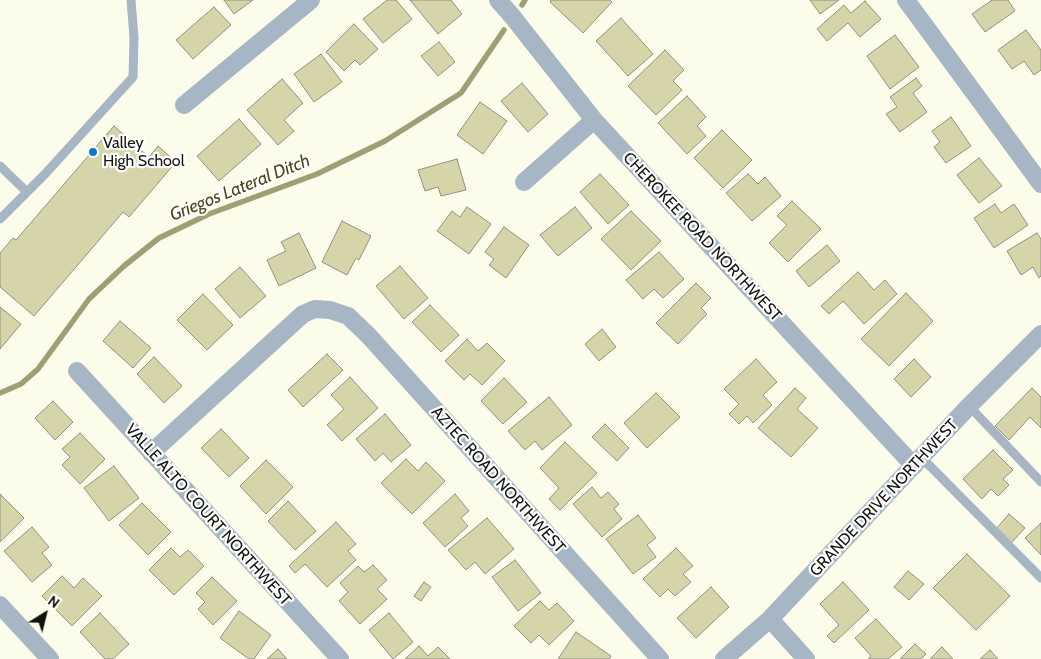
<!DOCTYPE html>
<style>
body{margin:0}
#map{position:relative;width:1041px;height:659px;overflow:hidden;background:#fcfcea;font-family:Cabin,sans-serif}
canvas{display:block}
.north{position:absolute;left:20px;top:589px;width:50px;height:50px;-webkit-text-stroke:4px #fff;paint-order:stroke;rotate:36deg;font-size:14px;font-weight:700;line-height:20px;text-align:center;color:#13130d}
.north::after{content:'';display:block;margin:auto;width:18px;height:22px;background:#13130d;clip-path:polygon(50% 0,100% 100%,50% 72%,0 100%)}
</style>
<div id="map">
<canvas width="1041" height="659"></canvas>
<div class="north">N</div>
</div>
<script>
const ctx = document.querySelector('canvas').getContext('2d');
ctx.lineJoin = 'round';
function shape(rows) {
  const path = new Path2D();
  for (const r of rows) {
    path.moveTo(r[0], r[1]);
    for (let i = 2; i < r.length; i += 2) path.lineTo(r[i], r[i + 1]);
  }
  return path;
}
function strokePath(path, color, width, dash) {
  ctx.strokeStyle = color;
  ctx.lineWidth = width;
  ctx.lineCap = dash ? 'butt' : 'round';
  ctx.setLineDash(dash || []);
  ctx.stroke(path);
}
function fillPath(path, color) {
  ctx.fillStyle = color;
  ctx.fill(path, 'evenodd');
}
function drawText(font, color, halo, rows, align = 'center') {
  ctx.font = font + ' Cabin,sans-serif';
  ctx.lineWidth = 4.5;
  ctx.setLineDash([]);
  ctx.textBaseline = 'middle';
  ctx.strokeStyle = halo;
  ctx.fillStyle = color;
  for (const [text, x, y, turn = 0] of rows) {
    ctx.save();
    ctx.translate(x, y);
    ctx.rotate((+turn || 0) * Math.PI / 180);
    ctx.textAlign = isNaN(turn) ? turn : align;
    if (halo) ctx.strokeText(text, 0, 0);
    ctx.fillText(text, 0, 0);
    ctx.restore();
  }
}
const stream = shape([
 [522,5,525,0],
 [0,393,21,384,38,369,89,299,124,266,159,238,209,214,317,174,385,141,461,93,504,30]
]);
const building = shape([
 [224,0,253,0,234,14,224,0],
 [387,0,396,0,412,19,383,43,363,19,387,0],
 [410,0,451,0,462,14,438,34,410,0],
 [551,0,610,0,612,2,583,33,550,2,551,0],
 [810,0,839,0,820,14,810,0],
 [992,0,1008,0,1015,11,985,32,972,14,992,0],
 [865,1,881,19,860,37,848,23,827,41,817,29,844,5,851,13,865,1],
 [214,7,231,25,193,59,176,40,214,7],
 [621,18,653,54,628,76,596,41,621,18],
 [354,24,378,49,360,65,355,60,344,71,326,52,354,24],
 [1026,30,1041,50,1041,70,1034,75,1024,61,1012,69,998,50,1026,30],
 [895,35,919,67,890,89,867,56,895,35],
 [439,42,455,62,438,76,421,56,439,42],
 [665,50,684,70,673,81,682,90,656,115,628,86,665,50],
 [321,54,342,82,314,102,294,74,321,54],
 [916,78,922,86,913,93,927,112,900,132,886,114,897,107,890,97,916,78],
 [282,79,303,103,284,120,294,131,278,145,247,110,282,79],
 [522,83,548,114,528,132,501,101,522,83],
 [687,96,706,117,697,126,706,136,687,154,658,123,687,96],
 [480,102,507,121,483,154,457,135,480,102],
 [951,117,971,146,946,163,934,147,940,142,932,131,951,117],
 [239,119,261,144,219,181,197,156,239,119],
 [114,126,149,157,158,146,176,162,129,217,123,212,34,316,0,287,0,253,13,238,16,240,114,126],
 [722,130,752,160,723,188,694,158,722,130],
 [979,158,1002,186,979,203,957,175,979,158],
 [457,159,466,190,441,196,438,187,425,191,418,170,457,159],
 [600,174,629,205,608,224,580,192,600,174],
 [748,174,758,184,765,177,781,196,752,221,726,193,748,174],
 [792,201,821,229,788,262,769,243,787,225,777,216,792,201],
 [995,204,1001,213,1014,204,1028,225,994,248,974,218,995,204],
 [467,207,491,224,469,254,437,231,452,211,460,217,467,207],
 [575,207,592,228,558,256,540,235,575,207],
 [631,211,661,241,631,270,601,239,631,211],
 [342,221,371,236,359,260,356,258,347,275,322,262,342,221],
 [504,227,529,245,506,278,489,265,494,259,485,252,504,227],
 [299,233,316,268,279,286,267,260,286,251,281,242,299,233],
 [1037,233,1041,239,1041,276,1039,278,1033,267,1021,275,1007,251,1037,233],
 [827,245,840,261,809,287,796,271,827,245],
 [659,252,684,279,663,298,654,289,643,299,626,280,659,252],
 [400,266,428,298,404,319,376,286,400,266],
 [240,267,266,296,240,318,215,289,240,267],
 [858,272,874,290,885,280,897,294,864,324,843,301,829,314,821,306,858,272],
 [696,283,711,298,701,308,707,314,678,344,656,323,696,283],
 [906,293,933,321,889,366,861,339,906,293],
 [203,294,233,325,207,350,177,320,203,294],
 [430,305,459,335,441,352,412,322,430,305],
 [0,307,21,324,0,349,0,307],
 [120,321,151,348,133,368,103,341,120,321],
 [602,329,616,347,599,361,585,344,602,329],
 [467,339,478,351,487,343,505,361,482,385,470,374,464,380,445,361,467,339],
 [327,354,343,370,303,407,288,390,327,354],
 [154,357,182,386,164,403,137,374,154,357],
 [756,359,777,382,763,395,772,405,753,423,747,416,739,424,729,414,739,404,724,389,756,359],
 [914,359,931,377,911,397,894,379,914,359],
 [350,377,378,408,342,441,327,425,344,409,331,395,350,377],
 [504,378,527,402,503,424,481,401,504,378],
 [795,388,806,398,797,409,818,428,791,457,758,428,795,388],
 [1032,388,1041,397,1041,428,1030,417,1009,440,995,426,1032,388],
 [656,393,680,417,647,448,624,423,656,393],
 [549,397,572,425,542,450,535,441,525,450,508,431,549,397],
 [53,401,73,422,55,440,35,418,53,401],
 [385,414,411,445,391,462,383,453,375,461,356,439,385,414],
 [605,424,629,448,617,461,592,437,605,424],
 [221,429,249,458,229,477,201,448,221,429],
 [80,433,105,459,80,484,62,465,70,457,62,449,80,433],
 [565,442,597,473,560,510,549,499,559,488,540,468,565,442],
 [993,450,1013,470,1003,479,1009,485,998,496,991,489,982,499,963,479,993,450],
 [406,459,418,471,426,462,445,481,412,514,381,483,406,459],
 [266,460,293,487,266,514,240,486,266,460],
 [114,466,139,498,109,521,84,488,114,466],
 [592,487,601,498,608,492,619,504,614,509,622,519,602,537,573,504,592,487],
 [0,494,24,518,0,542,0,494],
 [455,494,469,511,461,518,468,526,445,547,423,523,455,494],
 [288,501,316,531,295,550,268,521,288,501],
 [142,503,171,532,148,555,119,525,142,503],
 [1009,514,1025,528,1011,543,996,529,1009,514],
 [638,515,656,538,647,545,656,557,633,574,606,539,638,515],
 [487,518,514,549,485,574,475,562,466,570,448,550,487,518],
 [336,522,356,544,348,551,356,560,327,587,305,564,295,573,289,566,336,522],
 [1041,523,1041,555,1025,538,1041,523],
 [32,527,49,547,42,553,52,565,32,582,4,551,32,527],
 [171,548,180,557,188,550,204,566,174,595,149,570,171,548],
 [676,548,693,566,683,574,691,582,675,596,668,589,660,597,643,579,676,548],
 [967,554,1010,596,976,630,933,588,967,554],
 [515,560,541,593,518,611,492,577,515,560],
 [373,565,387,580,377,589,387,599,360,624,339,601,348,592,340,583,358,566,364,572,373,565],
 [908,571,924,584,909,600,894,587,908,571],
 [62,576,74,588,83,578,102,596,72,626,42,596,62,576],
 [212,577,237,601,213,625,198,609,205,602,196,593,212,577],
 [424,582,431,587,421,601,414,596,424,582],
 [843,582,869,610,834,643,827,636,839,625,820,604,843,582],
 [711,587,729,607,696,638,677,618,711,587],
 [540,601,549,610,557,603,574,621,549,645,539,635,531,643,514,626,540,601],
 [239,611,271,635,254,659,249,659,220,638,239,611],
 [100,613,129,644,113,659,105,659,80,632,100,613],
 [389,613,413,642,393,659,369,630,389,613],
 [876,619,902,647,888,659,868,659,871,656,855,638,876,619],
 [576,632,611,656,609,659,558,659,576,632],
 [915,644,926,654,921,659,900,659,915,644],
 [419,646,428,656,438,647,450,659,405,659,419,646],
 [942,647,953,659,930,659,942,647],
 [278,649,287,659,267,659,278,649],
 [990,650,998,659,980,659,990,650]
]);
const service = shape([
 [0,166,27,192],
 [0,219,46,173,133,77,134,38,131,0],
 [969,406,1041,482],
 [922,458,1041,578]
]);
const minor = shape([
 [498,0,512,16,594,120,914,466],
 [906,0,1041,184],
 [184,105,311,0],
 [524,182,594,120],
 [77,371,340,659],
 [151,453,303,314,315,309,330,310,348,316,368,335,660,659],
 [0,605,50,659],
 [770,619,806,659],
 [724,659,770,619,969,406,1041,334]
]);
const markers = [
 [93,152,5,"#0b79c3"]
];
const poiNames = [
 ["Valley",103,143],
 ["High School",103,161]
];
const streetNames = [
 ["CHEROKEE ROAD NORTHWEST",702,237,47],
 ["AZTEC ROAD NORTHWEST",498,480,48],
 ["GRANDE DRIVE NORTHWEST",884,498,-47],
 ["VALLE ALTO COURT NORTHWEST",208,515,48]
];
const waterNames = [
 ["Griegos Lateral Ditch",240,188,-22]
];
strokePath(stream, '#a09e74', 5.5);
fillPath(building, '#d6d4a9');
strokePath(building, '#929181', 1);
strokePath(service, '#a7b6c4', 9);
strokePath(minor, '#a7b6c4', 18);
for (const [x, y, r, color] of markers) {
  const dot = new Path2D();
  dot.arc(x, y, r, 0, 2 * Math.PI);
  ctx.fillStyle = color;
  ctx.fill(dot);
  strokePath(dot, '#fff', 2);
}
drawText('16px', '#13130d', '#fff', poiNames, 'left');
drawText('16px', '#13130d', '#fff', streetNames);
drawText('italic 18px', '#4c4916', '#fff', waterNames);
</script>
